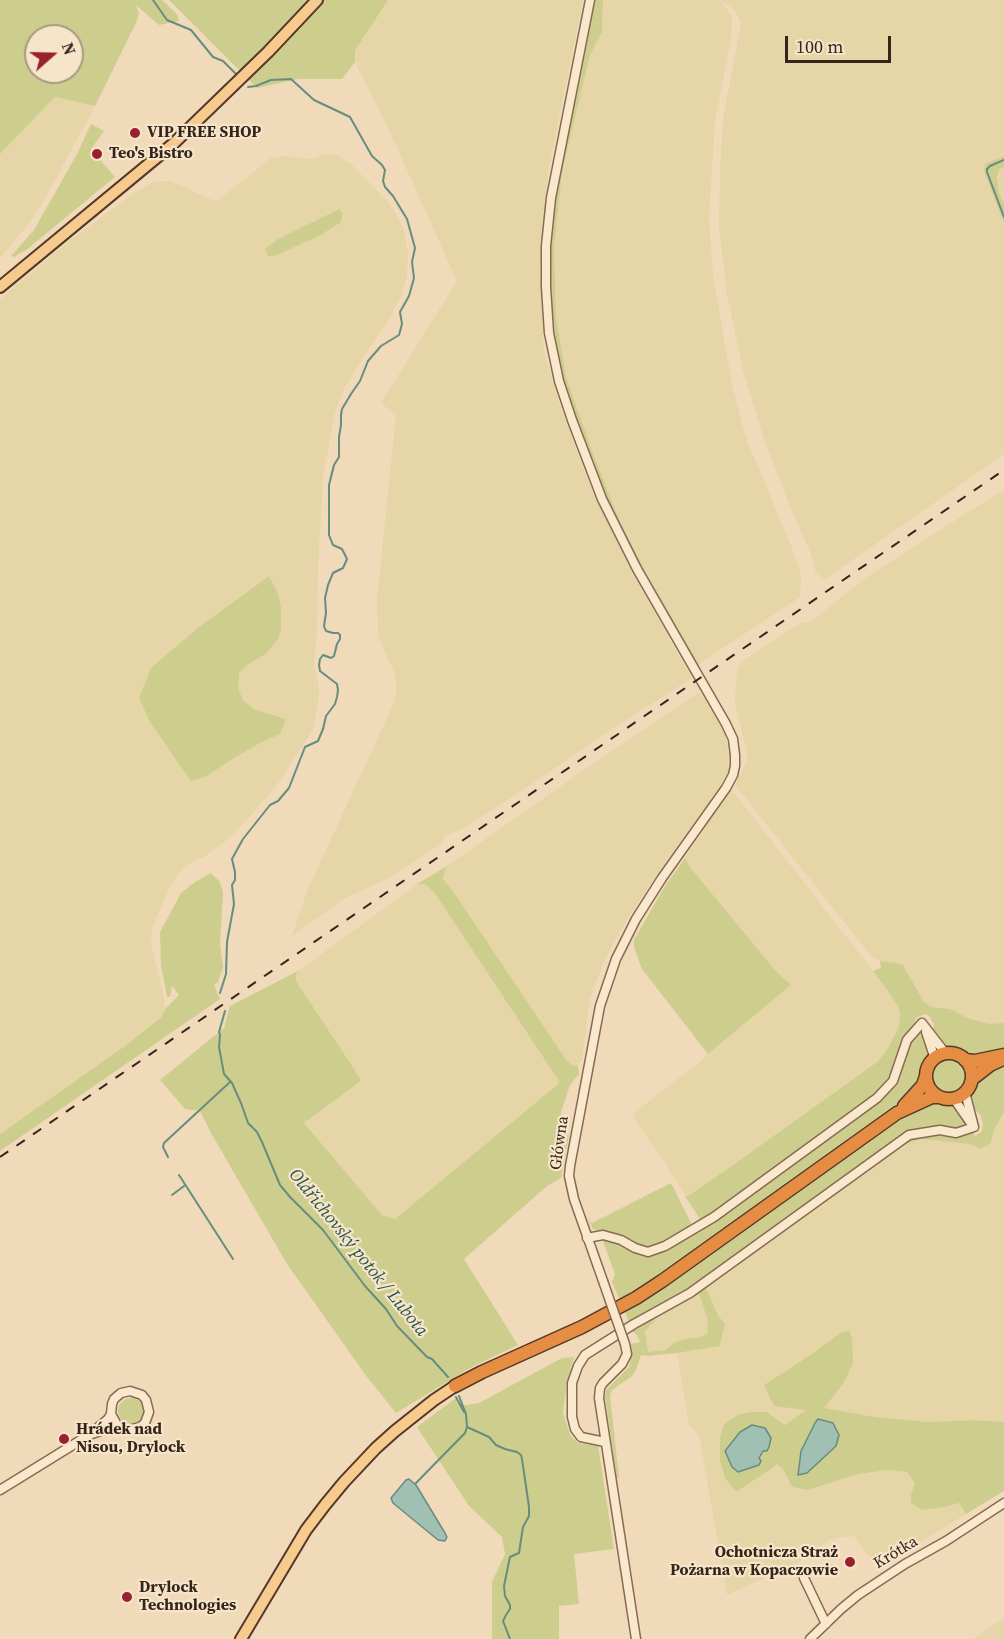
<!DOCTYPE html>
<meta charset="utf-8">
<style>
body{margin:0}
#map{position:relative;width:1004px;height:1639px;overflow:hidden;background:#f0daba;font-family:"Source Serif 4",serif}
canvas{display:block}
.north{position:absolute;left:24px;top:24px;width:60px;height:60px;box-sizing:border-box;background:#f7e5ca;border:2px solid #a99884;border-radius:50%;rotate:70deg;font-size:16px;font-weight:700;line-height:24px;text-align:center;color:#35241a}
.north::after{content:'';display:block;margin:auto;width:21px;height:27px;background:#99212f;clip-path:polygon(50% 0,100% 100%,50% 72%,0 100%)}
.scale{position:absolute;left:785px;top:36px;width:106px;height:27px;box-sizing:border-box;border:3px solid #35241a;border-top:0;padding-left:8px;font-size:18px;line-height:21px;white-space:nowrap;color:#35241a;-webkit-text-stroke:4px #f7e5ca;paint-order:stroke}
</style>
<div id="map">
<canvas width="1004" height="1639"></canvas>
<div class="north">N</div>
<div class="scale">100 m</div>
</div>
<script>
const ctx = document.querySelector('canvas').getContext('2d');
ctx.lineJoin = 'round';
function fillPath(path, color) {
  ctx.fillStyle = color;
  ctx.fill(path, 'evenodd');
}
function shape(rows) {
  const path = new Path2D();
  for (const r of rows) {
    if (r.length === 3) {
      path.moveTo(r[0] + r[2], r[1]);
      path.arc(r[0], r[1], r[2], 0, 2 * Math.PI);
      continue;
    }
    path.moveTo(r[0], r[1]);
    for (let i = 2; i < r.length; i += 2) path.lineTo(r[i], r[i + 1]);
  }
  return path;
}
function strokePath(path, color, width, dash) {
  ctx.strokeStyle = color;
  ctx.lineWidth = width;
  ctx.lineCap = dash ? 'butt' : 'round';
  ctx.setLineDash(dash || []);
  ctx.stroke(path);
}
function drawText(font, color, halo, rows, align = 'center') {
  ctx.font = font + ' "Source Serif 4",serif';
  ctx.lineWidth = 4.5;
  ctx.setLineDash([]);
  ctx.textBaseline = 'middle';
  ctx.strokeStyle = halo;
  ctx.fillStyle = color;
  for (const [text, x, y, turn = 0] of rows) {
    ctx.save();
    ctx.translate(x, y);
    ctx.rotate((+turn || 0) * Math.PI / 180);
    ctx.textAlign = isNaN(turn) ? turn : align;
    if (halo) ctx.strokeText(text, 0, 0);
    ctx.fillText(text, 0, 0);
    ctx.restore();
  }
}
const farmland = shape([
 [388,0,583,0,548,173,540,268,544,351,560,405,591,489,629,567,692,678,609,731,526,788,461,830,447,835,438,846,389,878,345,898,292,936,308,889,394,703,397,689,395,674,382,646,378,634,377,599,396,415,381,403,457,281,394,141,355,62,355,52],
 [603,0,1004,0,1004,156,997,159,984,171,1004,224,1004,454,824,580,816,573,811,554,789,504,766,445,743,371,726,289,719,226,720,171,723,119,741,24,735,10,722,2,732,17,731,41,715,121,709,218,713,275,733,390,746,438,792,548,801,576,800,597,699,664,646,573,620,522,595,459,566,377,556,316,554,248,562,172,590,55,602,32],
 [55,97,95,106,46,197,30,222,0,258,0,154],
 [325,154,337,155,351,164,388,202,398,217,404,230,408,253,407,275,401,296,389,320,368,350,345,387,335,412,323,477,318,568,317,633,314,664,319,687,319,697,313,730,279,782,247,820,227,840,205,856,186,865,177,875,170,887,153,925,151,945,164,996,165,1009,161,1016,125,1046,77,1081,0,1134,0,299,69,241,137,191,155,181,168,181,180,185,210,199,217,201,271,158,283,156,311,159],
 [338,209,340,223,319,236,277,255,265,250,278,239],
 [269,576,281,629,278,639,266,654,247,665,238,673,238,688,243,700,254,709,286,719,280,734,260,743,234,758,207,776,139,698,152,668,199,627],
 [1004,167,1004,204,999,192,997,177,999,170],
 [1004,490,1004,1023,994,1025,968,1018,950,1009,932,1007,928,1005,924,1002,903,965,897,963,880,961,873,958,735,785,747,761,747,751,736,708,735,697,737,672,740,663,792,628,802,623,808,622,814,619,867,577,976,507],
 [698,693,704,698,711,710,724,732,729,754,728,772,717,791,654,878,622,928,605,959,590,998,582,1060,578,1066,572,1066,565,1058,453,891,443,879,443,875,449,865,575,776],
 [731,789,888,990,898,1006,900,1013,899,1026,887,1050,877,1062,733,1165,688,1196,685,1196,662,1158,638,1124,634,1116,634,1113,697,1064,790,985,775,970,690,867,685,858],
 [417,884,425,884,434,892,559,1080,557,1085,395,1219,382,1215,304,1123,361,1081,360,1078,296,981,296,974,300,970],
 [1004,1112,1004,1422,973,1420,928,1422,875,1417,823,1408,843,1384,852,1349,852,1338,840,1333,812,1354,764,1385,807,1410,785,1425,767,1412,720,1437,720,1461,725,1478,736,1492,771,1469,777,1463,783,1469,792,1487,808,1490,858,1474,888,1470,907,1472,915,1484,911,1494,945,1507,959,1503,966,1514,878,1569,854,1536,837,1538,829,1540,798,1563,727,1595,699,1435,689,1426,677,1353,720,1346,725,1323,719,1317,706,1289,906,1144,921,1139,970,1144,981,1149,991,1143,994,1130],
 [699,1292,707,1318,708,1326,707,1334,700,1337,685,1339,675,1342,665,1350,647,1352,645,1331,658,1317],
 [1004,1618,1004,1639,973,1639]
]);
const green = shape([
 [0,0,162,0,177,14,179,21,159,25,136,5,139,13,136,23,95,106,55,97,0,154],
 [36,36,72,36,72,72,36,72],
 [169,0,388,0,355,51,355,62,342,79,298,79,257,88],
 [593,0,603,0,602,32,590,55,562,172,554,248,556,316,566,377,595,459,620,522,646,573,699,664,695,667,642,574,617,523,591,460,562,378,551,316,550,248,558,169],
 [91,124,104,131,91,149,115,177,26,250,14,257,11,256,34,230,77,154],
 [1004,156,1004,167,999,170,997,177,999,192,1004,204,1004,224,984,171,985,164],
 [339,209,343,214,340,223,319,236,277,255,268,256,265,249,278,239],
 [269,576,278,593,281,608,281,629,278,639,266,654,247,665,239,673,238,688,243,700,254,709,286,719,280,734,260,743,234,758,207,776,191,781,150,722,139,698,151,668,199,627],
 [685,858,690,867,775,970,791,985,708,1054,642,969,634,947,634,939,638,933,665,886],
 [449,865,445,870,443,879,453,891,565,1058,572,1066,578,1066,579,1074,570,1085,561,1112,561,1129,569,1135,561,1178,547,1186,464,1259,518,1345,470,1368,396,1413,367,1377,287,1264,211,1133,200,1111,185,1109,160,1080,224,1028,230,1006,300,970,296,974,296,981,360,1078,361,1081,304,1123,382,1215,395,1219,557,1085,559,1081,434,892,425,884,417,884],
 [211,873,220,882,223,893,220,943,223,968,218,982,214,985,220,999,0,1151,0,1134,125,1046,161,1017,165,1009,179,995,172,986,170,997,167,997,161,965,160,932,181,893,195,882],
 [880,961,897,963,903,965,924,1002,932,1007,950,1009,968,1018,989,1024,1004,1023,1004,1050,969,1056,959,1048,946,1045,942,1041,933,1029,934,1024,929,1016,925,1014,916,1018,914,1024,917,1033,921,1035,925,1040,929,1053,929,1058,924,1069,922,1082,907,1098,660,1275,620,1301,612,1282,615,1274,603,1241,604,1232,593,1229,588,1219,592,1223,671,1183,692,1225,700,1219,685,1196,688,1196,733,1165,877,1062,887,1050,899,1026,900,1013,898,1006,888,991,873,971,881,968],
 [950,1076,17],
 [1004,1064,1004,1112,994,1130,991,1143,981,1149,970,1144,921,1139,906,1144,706,1288,719,1317,725,1323,720,1346,677,1353,647,1356,641,1355,636,1370,631,1377,612,1390,610,1396,619,1478,617,1479,605,1397,606,1391,609,1387,629,1367,632,1353,631,1344,640,1342,636,1334,633,1332,625,1312,661,1289,728,1243,914,1108,933,1101,951,1104,975,1136,982,1131,983,1125,981,1116,972,1106,970,1096,980,1077],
 [699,1293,707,1318,708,1326,707,1334,700,1337,685,1339,675,1342,665,1350,648,1352,645,1331,658,1317],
 [849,1330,852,1338,853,1363,843,1384,824,1408,875,1417,928,1422,973,1420,1004,1422,1004,1491,966,1514,959,1503,945,1507,922,1510,911,1503,911,1494,915,1484,907,1472,888,1470,858,1474,808,1490,792,1487,783,1469,777,1464,771,1469,736,1492,725,1478,720,1461,720,1437,724,1424,740,1414,752,1412,767,1412,785,1425,806,1410,774,1406,764,1385,812,1354,840,1333],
 [574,1357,567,1382,563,1412,570,1435,578,1443,598,1446,614,1549,574,1554,579,1604,559,1606,559,1639,492,1639,492,1582,505,1554,502,1537,469,1506,417,1427,456,1398,461,1406,479,1403,562,1358],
 [131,1411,13]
]);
const water = shape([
 [818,1419,833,1423,839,1435,836,1446,807,1473,798,1475,801,1451,815,1423,818,1419],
 [752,1425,765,1428,771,1438,769,1447,767,1451,763,1451,759,1458,761,1461,759,1465,738,1472,732,1467,725,1451,740,1432,752,1425],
 [409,1479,416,1485,445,1533,447,1537,445,1541,438,1540,393,1503,391,1498,406,1480,409,1479]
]);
const stream = shape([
 [153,0,167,20,191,30,213,57,223,61,236,74],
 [1004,160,990,166,987,169,987,172,1004,217],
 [220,993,226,974,227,942,234,904,232,885,235,880,235,872,232,859,243,839,270,805,278,801,289,788,305,747,318,741,323,729,326,716,335,704,337,697,338,690,337,684,320,671,319,665,320,659,323,655,331,658,334,656,337,644,340,639,340,635,338,633,333,633,326,631,324,626,326,613,325,598,328,585,333,573,343,568,347,559,342,549,333,545,329,535,329,485,334,465,339,457,339,437,341,425,341,415,342,409,351,394,360,381,368,361,381,346,399,335,402,324,400,312,409,296,414,278,412,262,415,248,407,219,393,196,385,187,383,181,385,170,382,165,372,156,350,117,314,100,291,79,271,80,256,86,248,87],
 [225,1011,219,1032,220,1035,219,1047,224,1074,232,1083,241,1103,248,1123,257,1132,262,1142,280,1185,290,1197,323,1230,365,1286,386,1309,397,1326,427,1357,432,1359,448,1377],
 [168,1157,163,1147,164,1143,230,1082],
 [179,1175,233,1259],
 [172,1195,184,1186],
 [459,1396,466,1414,467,1427,489,1437,496,1445,505,1449,517,1452,521,1455,522,1459,529,1507,529,1516,523,1527,519,1553,510,1557,504,1586,505,1596,510,1605,510,1609,506,1615,503,1621,510,1639],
 [456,1397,464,1412],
 [415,1484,465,1433,467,1427]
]);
const minor = shape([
 [590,0,551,198,546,246,546,287,549,333,559,381,572,420,602,499,637,569,726,724,733,739,735,755,735,766,733,775,726,788,662,878,636,919,616,959,600,1006,570,1166,569,1176,574,1199,603,1281],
 [922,1023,946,1054],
 [926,1032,935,1059],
 [965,1092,974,1127],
 [954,1099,970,1122],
 [587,1238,603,1235,621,1240,635,1248,648,1252,665,1246,714,1217,877,1098,893,1081,907,1040,922,1023],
 [625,1344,627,1354,622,1364,603,1383,600,1388,599,1398,636,1639],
 [89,1435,117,1425,128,1430,140,1427,145,1423,149,1412,146,1400,142,1395,130,1391,121,1393,114,1399,112,1404,111,1414,117,1425],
 [605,1442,581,1437,575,1429,572,1417,572,1383,578,1366,585,1355,634,1324,690,1293,909,1135,940,1130,956,1133,974,1127],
 [0,1490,89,1435,108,1419,111,1414],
 [804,1578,826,1624],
 [810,1639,841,1609,858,1595,905,1564,946,1541,1004,1503]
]);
const major = shape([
 [0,287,173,144,268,52,317,0],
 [241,1639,306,1530,325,1505,344,1482,376,1448,395,1431,434,1400,455,1386]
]);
const highway = shape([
 [949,1076,23],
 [965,1060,975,1061,1004,1055],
 [972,1079,990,1065,1001,1060],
 [904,1106,923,1085,926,1076],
 [455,1386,482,1372,582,1327,636,1298,662,1281,897,1113,932,1097,939,1097]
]);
const rail = shape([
 [0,1157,1004,470]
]);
const minorBridge = shape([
 [603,1281,625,1344]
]);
const markers = [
 [135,133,6,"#99212f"],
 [97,154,6,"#99212f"],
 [64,1439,6,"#99212f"],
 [850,1562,6,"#99212f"],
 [127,1597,6,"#99212f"]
];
const poiNames = [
 ["VIP FREE SHOP",147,133],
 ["Teo's Bistro",109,154],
 ["Hrádek nad",76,1430],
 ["Nisou, Drylock",76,1448],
 ["Ochotnicza Straż",838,1553,"right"],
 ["Pożarna w Kopaczowie",838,1571,"right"],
 ["Drylock",139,1588],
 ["Technologies",139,1606]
];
const streetNames = [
 ["Główna",560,1143,-82],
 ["Krótka",896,1553,-31]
];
const waterNames = [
 ["Oldřichovský potok / Lubota",358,1253,51]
];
fillPath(farmland, '#e6d5a7');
fillPath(green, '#cdce8e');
fillPath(water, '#9fc0b3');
strokePath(water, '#678d7f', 1.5);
strokePath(stream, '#678d7f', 2);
strokePath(minor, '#876a54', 11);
strokePath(major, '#543829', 14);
strokePath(highway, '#543829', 15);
strokePath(minor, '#fae8cd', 8);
strokePath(major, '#f7cb8e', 10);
strokePath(highway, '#e68d44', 12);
strokePath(rail, '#35241a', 2, [10, 10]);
strokePath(minorBridge, '#876a54', 11, []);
strokePath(minorBridge, '#fae8cd', 8);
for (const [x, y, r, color] of markers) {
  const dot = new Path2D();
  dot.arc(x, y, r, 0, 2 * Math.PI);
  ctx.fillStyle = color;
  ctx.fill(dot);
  strokePath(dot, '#f7e5ca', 2);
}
drawText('bold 16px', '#35241a', '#f7e5ca', poiNames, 'left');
drawText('16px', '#35241a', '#f7e5ca', streetNames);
drawText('italic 18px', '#28564e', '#f7e5ca', waterNames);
</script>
